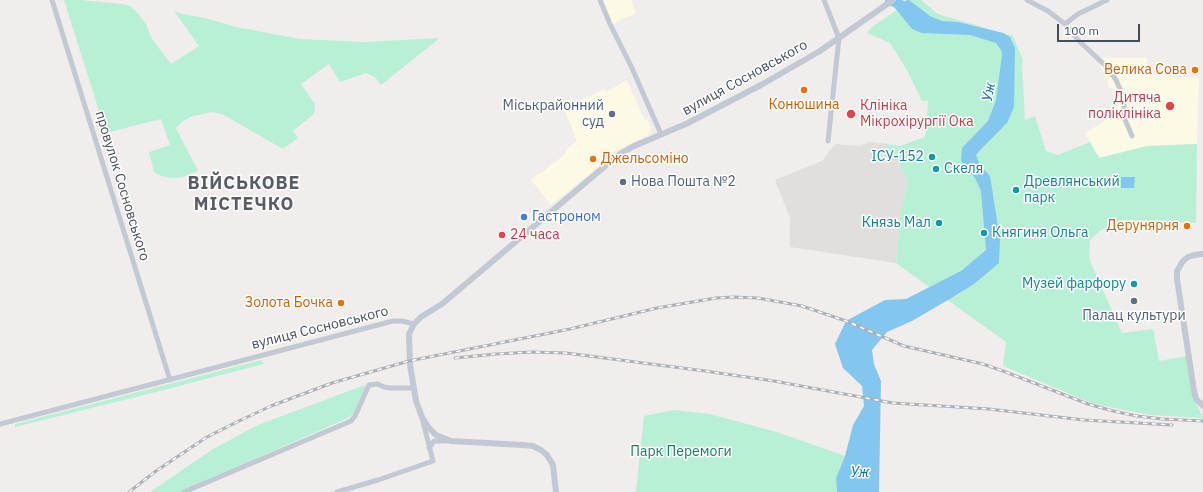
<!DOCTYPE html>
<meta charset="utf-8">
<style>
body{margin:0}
#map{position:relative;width:1203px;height:492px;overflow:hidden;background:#f0edec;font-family:"IBM Plex Sans",sans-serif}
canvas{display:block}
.scale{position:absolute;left:1057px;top:24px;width:83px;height:18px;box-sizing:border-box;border:2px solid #444d5b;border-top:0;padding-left:5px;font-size:12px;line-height:14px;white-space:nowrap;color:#444d5b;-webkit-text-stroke:3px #fff;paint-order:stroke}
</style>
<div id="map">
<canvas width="1203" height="492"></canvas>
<div class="scale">100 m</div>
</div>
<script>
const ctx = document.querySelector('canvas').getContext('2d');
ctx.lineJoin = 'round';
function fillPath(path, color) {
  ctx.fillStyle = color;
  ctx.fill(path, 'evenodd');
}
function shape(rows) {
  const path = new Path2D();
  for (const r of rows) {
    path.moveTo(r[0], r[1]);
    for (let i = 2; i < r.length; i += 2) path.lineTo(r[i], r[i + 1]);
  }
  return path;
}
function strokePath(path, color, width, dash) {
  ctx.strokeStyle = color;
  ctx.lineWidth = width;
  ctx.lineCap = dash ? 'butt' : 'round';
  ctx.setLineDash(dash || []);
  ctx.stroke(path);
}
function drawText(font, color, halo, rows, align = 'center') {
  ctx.font = font + ' "IBM Plex Sans",sans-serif';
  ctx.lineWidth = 3;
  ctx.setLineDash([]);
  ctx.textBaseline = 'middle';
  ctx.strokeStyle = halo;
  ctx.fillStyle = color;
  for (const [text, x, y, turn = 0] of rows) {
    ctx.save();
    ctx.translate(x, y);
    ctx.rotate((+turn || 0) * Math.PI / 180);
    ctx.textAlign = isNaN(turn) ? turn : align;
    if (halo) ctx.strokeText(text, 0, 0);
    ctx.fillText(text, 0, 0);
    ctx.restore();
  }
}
const commercial = shape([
 [604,0,631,0,636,13,612,24,605,6],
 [1103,58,1147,58,1148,75,1199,78,1197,144,1147,146,1099,158,1085,133,1116,114,1117,104,1113,90,1109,87,1100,64],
 [627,80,644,119,648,120,651,129,650,134,611,153,591,173,551,205,531,180,563,156,567,149,577,141,564,108,604,89,606,92]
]);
const education = shape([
 [868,142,888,144,887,149,899,164,908,182,901,209,896,263,790,247,790,218,775,180,822,161,835,144,860,146]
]);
const green = shape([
 [64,0,79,0,123,4,130,6,136,11,146,24,152,39,171,64,199,46,174,11,183,14,205,18,236,27,300,39,364,42,440,38,381,85,375,77,366,73,340,82,329,64,301,84,315,104,314,114,293,131,298,138,283,149,222,114,211,112,190,117,182,122,176,128,198,171,182,177,173,178,161,176,154,172,149,152,170,145,161,119,106,133],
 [911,0,921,0,938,14,1013,36,1023,60,1022,65,1025,120,1035,116,1046,151,1058,155,1090,142,1099,158,1147,146,1197,144,1196,223,1124,220,1101,230,1090,240,1089,259,1122,333,1153,329,1159,361,1186,356,1193,397,1203,418,1150,415,1094,404,1003,366,1006,342,896,263,901,209,908,182,899,164,887,149,888,144,900,146,925,137,928,101,922,101,908,72,890,43,867,33,872,27],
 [261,360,264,364,148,394,15,427,15,424],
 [365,385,365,389,353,414,348,418,180,492,150,492,213,449,258,425],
 [674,410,709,414,777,432,845,456,836,478,837,492,636,492,644,416]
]);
const water = shape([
 [907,0,909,0,930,16,942,21,958,22,1003,33,1010,37,1015,48,1014,107,1007,123,982,148,976,155,980,165,990,176,1000,239,999,263,974,284,948,300,912,321,887,332,872,350,874,364,881,381,879,492,837,492,836,478,845,456,853,425,864,406,862,386,843,368,835,344,846,321,885,300,906,299,961,271,986,250,981,191,975,178,961,161,962,148,988,121,996,100,1002,55,1001,50,996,43,970,35,922,33,912,29,895,8],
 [1121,177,1135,177,1134,188,1121,188]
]);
const river = shape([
 [890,0,903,6,910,13]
]);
const minor = shape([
 [52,0,170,380],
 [600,0,610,24,631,66,661,134],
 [824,0,839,38,828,141],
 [1027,0,1048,11,1065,24,1078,40,1108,68,1116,80,1124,98,1124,117,1132,136],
 [1065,24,1078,14,1107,0],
 [0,424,393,321,402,321,414,324],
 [429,448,434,441,448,441],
 [184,492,351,421,355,416,369,385,378,384,384,387,390,388,414,388],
 [337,492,378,480,433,461,422,418]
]);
const tertiary = shape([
 [1203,254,1194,255,1188,257,1183,261,1177,271,1177,279,1194,391,1196,399,1203,406],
 [556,492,553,465,547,455,541,450,533,446,523,445,451,441,436,435,429,428,422,417,416,401,410,365,409,334,414,324,421,317,442,304,617,156,632,147,688,123,761,85,820,51,893,0]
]);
const rail = shape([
 [455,358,496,354,532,352,566,353,705,371,774,381,893,403,989,409,1084,420,1172,425],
 [129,492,156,471,207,437,243,419,271,406,332,383,409,361,570,329,657,308,716,298,733,297,758,298,802,306,846,321,904,346,983,364,1003,371,1088,404,1113,411,1137,416,1162,419,1203,421]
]);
const markers = [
 [1195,70,4,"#e8710a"],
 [804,90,4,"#e8710a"],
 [1170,106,5,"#e0444e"],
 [612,114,4,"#5c6f8a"],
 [851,114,5,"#e0444e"],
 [932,157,4,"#0f9aa8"],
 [593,159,4,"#e8710a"],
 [936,169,4,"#0f9aa8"],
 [623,182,4,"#5c6f8a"],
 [1016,190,4,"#0f9aa8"],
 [524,217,4,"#3f7fe0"],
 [939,223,4,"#0f9aa8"],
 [1187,226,4,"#e8710a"],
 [984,233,4,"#0f9aa8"],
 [502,235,4,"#e0444e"],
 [1134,284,4,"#0f9aa8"],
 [1134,301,4,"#5c6f8a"],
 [341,303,4,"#e8710a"]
];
const foodNames = [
 ["Велика Сова",1187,70],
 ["Конюшина",804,105,"center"],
 ["Джельсоміно",601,159,"left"],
 ["Дерунярня",1179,226],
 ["Золота Бочка",333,303]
];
const streetNames = [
 ["вулиця Сосновського",745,78,-29],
 ["провулок Сосновського",122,186,73],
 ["вулиця Сосновського",320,328,-14]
];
const healthNames = [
 ["Дитяча",1161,98,"right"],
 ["поліклініка",1161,114,"right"],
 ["Клініка",860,106],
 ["Мікрохірургії Ока",860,122],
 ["24 часа",510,235]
];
const serviceNames = [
 ["Міськрайонний",604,106],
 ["суд",604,122],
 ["Нова Пошта №2",631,182,"left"],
 ["Палац культури",1134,316,"center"]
];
const cultureNames = [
 ["ІСУ-152",924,157],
 ["Скеля",944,169,"left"],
 ["Древлянський",1024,182,"left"],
 ["парк",1024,198,"left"],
 ["Князь Мал",931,223],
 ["Княгиня Ольга",992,233,"left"],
 ["Музей фарфору",1126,284]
];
const shopNames = [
 ["Гастроном",532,217]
];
const parkNames = [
 ["Парк Перемоги",681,452]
];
const waterNames = [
 ["Уж",989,92,-79],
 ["Уж",860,473]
];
const districtNames = [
 ["ВІЙСЬКОВЕ",244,184],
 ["МІСТЕЧКО",244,205]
];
fillPath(commercial, '#fcf9e4');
fillPath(education, '#e1dede');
fillPath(green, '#b8f0d6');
fillPath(water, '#83c7ef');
strokePath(river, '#83c7ef', 10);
strokePath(minor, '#c2c9d5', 5);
strokePath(tertiary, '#c2c9d5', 6);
strokePath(rail, '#aeb0b8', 3);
strokePath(rail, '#fff', 1.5, [4.5]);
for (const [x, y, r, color] of markers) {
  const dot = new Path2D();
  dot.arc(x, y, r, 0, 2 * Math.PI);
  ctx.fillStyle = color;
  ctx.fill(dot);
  strokePath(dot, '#fff', 1.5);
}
drawText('14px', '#c56008', '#fff', foodNames, 'right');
drawText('14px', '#444d5b', '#fff', streetNames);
drawText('14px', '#be3a42', '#fff', healthNames, 'left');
drawText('14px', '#4e5e75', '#fff', serviceNames, 'right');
drawText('14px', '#0d838f', '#fff', cultureNames, 'right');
drawText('14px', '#366cbe', '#fff', shopNames, 'left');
drawText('14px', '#137e59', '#fff', parkNames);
drawText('italic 15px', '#066fab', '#fff', waterNames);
ctx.letterSpacing = '1px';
drawText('bold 18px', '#595c62', '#fff', districtNames);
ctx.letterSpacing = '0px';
</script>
